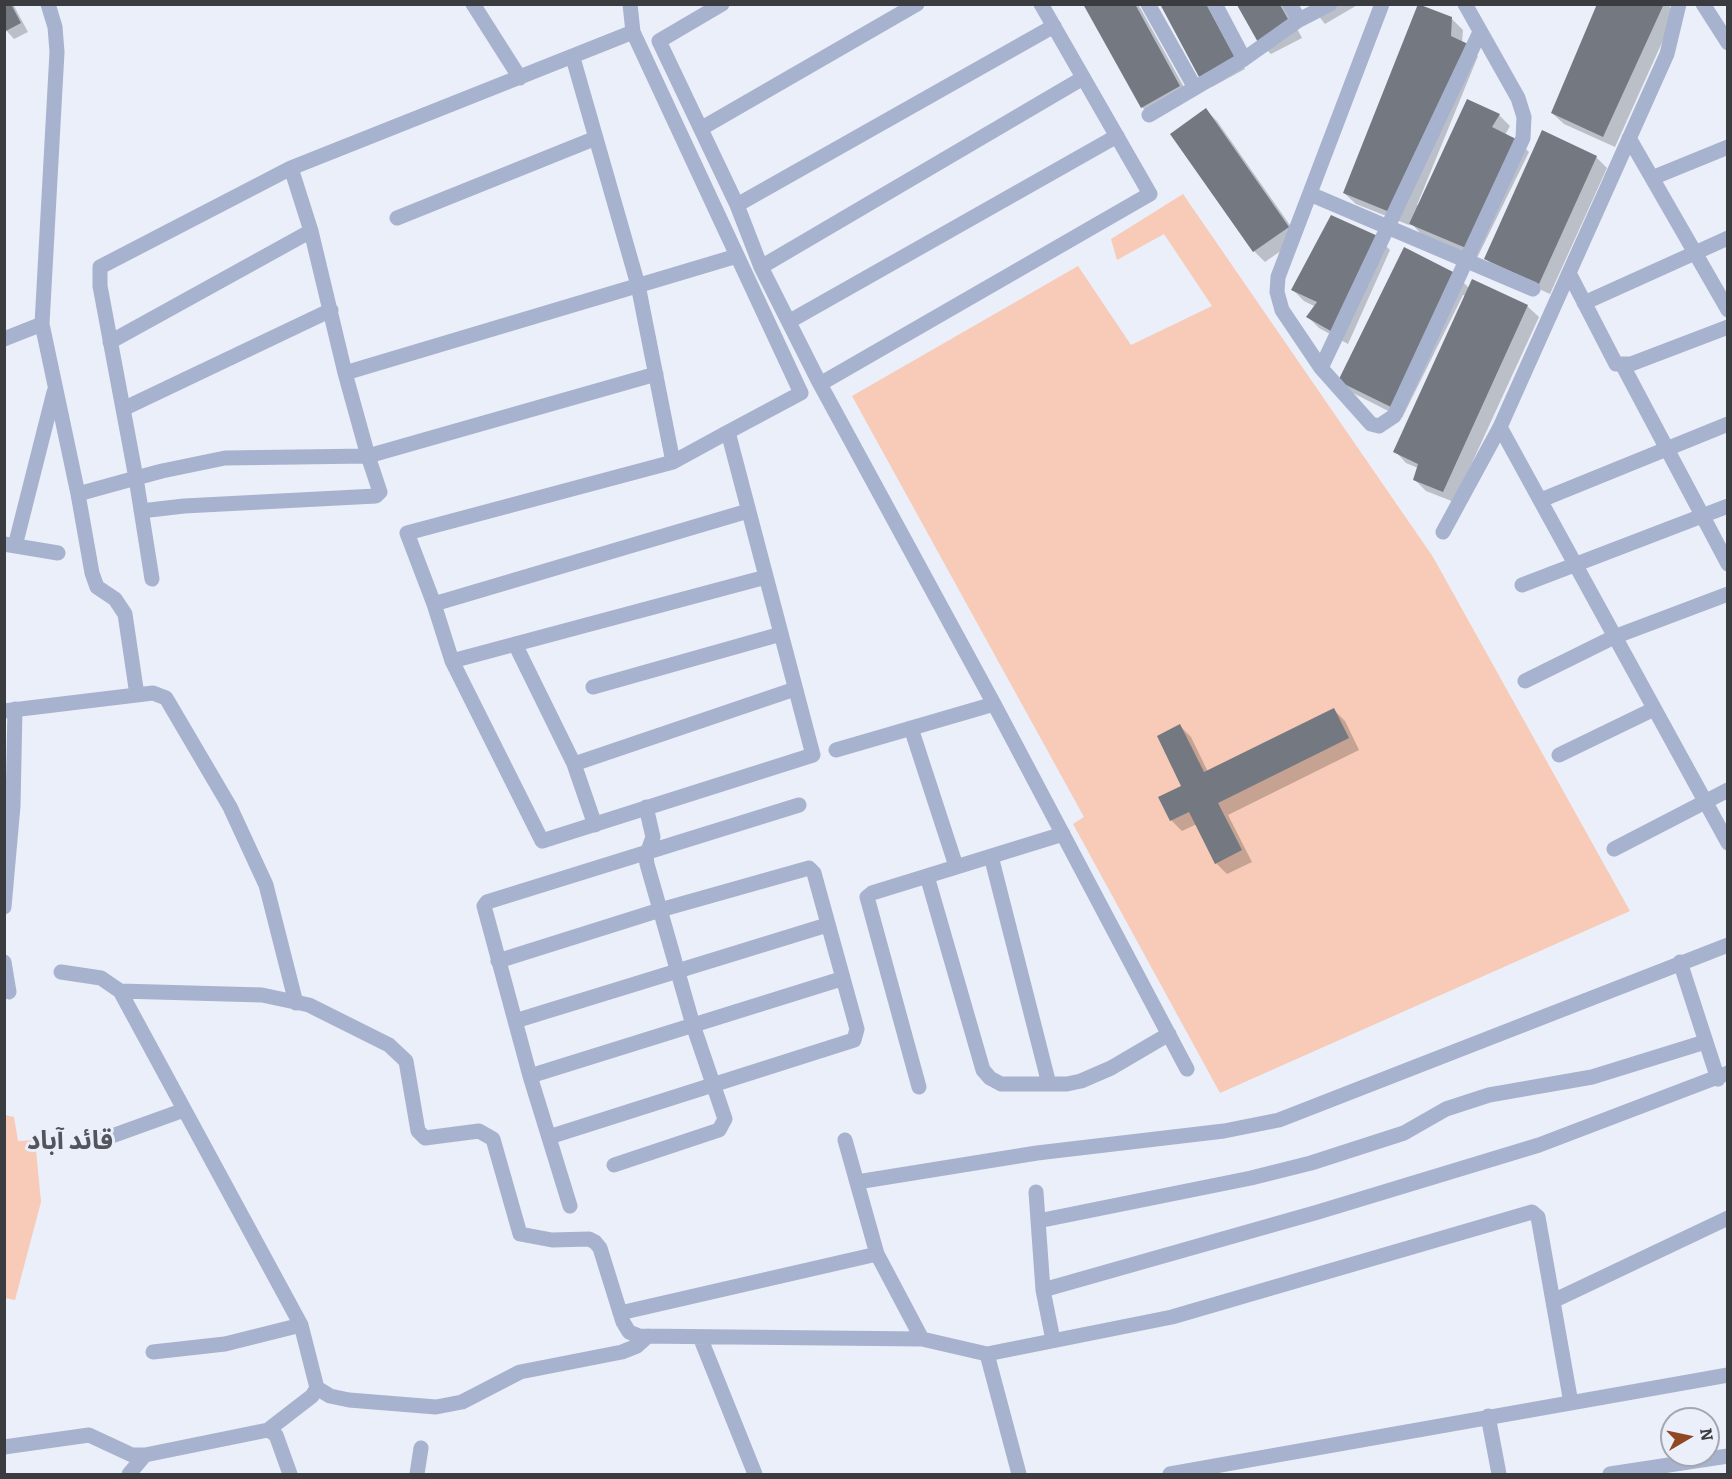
<!DOCTYPE html>
<meta charset="utf-8">
<style>
body{margin:0}
#map{position:relative;width:1732px;height:1479px;overflow:hidden;background:#eaeff9;font-family:Bitter,serif}
canvas{display:block}
.frame{position:absolute;inset:0;border:6px solid #3b3c40;pointer-events:none}
.north{position:absolute;left:1660px;top:1407px;width:60px;height:60px;box-sizing:border-box;background:#eaeff9;border:2px solid #a4a7af;border-radius:50%;rotate:81deg;font-size:16px;font-weight:700;line-height:24px;text-align:center;color:#3b3c40}
.north::after{content:'';display:block;margin:auto;width:21px;height:27px;background:#8f4823;clip-path:polygon(50% 0,100% 100%,50% 72%,0 100%)}
</style>
<div id="map">
<canvas width="1732" height="1479"></canvas>
<div class="frame"></div>
<div class="north">N</div>
</div>
<script>
const ctx = document.querySelector('canvas').getContext('2d');
ctx.lineJoin = 'round';
function fillPath(path, color) {
  ctx.fillStyle = color;
  ctx.fill(path, 'evenodd');
}
function shape(rows) {
  const path = new Path2D();
  for (const r of rows) {
    path.moveTo(r[0], r[1]);
    for (let i = 2; i < r.length; i += 2) path.lineTo(r[i], r[i + 1]);
  }
  return path;
}
function strokePath(path, color, width, dash) {
  ctx.strokeStyle = color;
  ctx.lineWidth = width;
  ctx.lineCap = dash ? 'butt' : 'round';
  ctx.setLineDash(dash || []);
  ctx.stroke(path);
}
function drawText(font, color, halo, rows, align = 'center') {
  ctx.font = font + ' Bitter,"Noto Sans Arabic",serif';
  ctx.lineWidth = 6;
  ctx.setLineDash([]);
  ctx.textBaseline = 'middle';
  ctx.strokeStyle = halo;
  ctx.fillStyle = color;
  for (const [text, x, y, turn = 0] of rows) {
    ctx.save();
    ctx.translate(x, y);
    ctx.rotate((+turn || 0) * Math.PI / 180);
    ctx.textAlign = isNaN(turn) ? turn : align;
    if (halo) ctx.strokeText(text, 0, 0);
    ctx.fillText(text, 0, 0);
    ctx.restore();
  }
}
const green = shape([
 [1183,194,1433,557,1630,911,1220,1093,1073,824,1084,817,852,396,1078,266,1131,345,1212,306,1164,234,1117,260,1111,239],
 [5,1115,14,1117,18,1141,35,1140,41,1202,15,1300,5,1298]
]);
const shadow = shape([
 [4,4,13,4,28,32,14,39,4,28],
 [1085,4,1138,4,1190,98,1153,119,1142,107],
 [1162,4,1210,4,1245,69,1212,87,1200,76],
 [1239,4,1284,4,1302,38,1271,54,1260,43],
 [1309,4,1359,4,1325,24],
 [1599,4,1669,4,1673,18,1615,147,1564,124,1552,113],
 [1452,19,1463,30,1462,42,1478,56,1417,205,1420,206,1468,101,1499,115,1510,126,1505,135,1518,141,1529,152,1477,258,1422,235,1410,222,1409,225,1356,204,1344,193],
 [1206,110,1217,121,1299,238,1265,262,1254,251],
 [1596,157,1607,168,1550,294,1497,270,1485,258],
 [1379,239,1390,250,1348,344,1319,328,1308,317,1316,307,1304,301,1293,290],
 [1456,275,1469,288,1527,306,1539,317,1454,502,1426,491,1415,480,1418,468,1406,463,1395,451,1466,296,1463,295,1402,418,1351,392,1340,380],
 [1334,710,1345,721,1359,750,1228,815,1252,862,1227,874,1216,863,1197,824,1182,831,1171,820,1183,786,1180,726,1191,737,1208,772]
]);
const building = shape([
 [4,4,11,4,21,23,4,32],
 [1083,4,1135,4,1180,86,1141,108],
 [1160,4,1206,4,1235,58,1199,77],
 [1418,4,1452,17,1451,36,1468,44,1397,215,1343,193],
 [1597,4,1663,6,1603,137,1551,113],
 [1237,5,1280,5,1292,26,1259,44],
 [1467,99,1500,114,1492,127,1518,140,1466,248,1409,224],
 [1206,108,1289,227,1253,252,1170,134],
 [1542,130,1597,156,1539,284,1484,259],
 [1331,215,1380,237,1336,334,1306,317,1317,302,1291,290],
 [1404,247,1457,274,1391,407,1338,381],
 [1472,279,1528,305,1443,492,1413,480,1418,464,1393,452],
 [1334,708,1349,738,1218,803,1242,850,1215,864,1189,812,1170,821,1158,797,1181,786,1157,736,1180,724,1204,772]
]);
const minor = shape([
 [48,4,55,27,57,52,42,324,78,494,92,573,97,587,115,599,125,614,137,695],
 [473,4,520,78],
 [630,4,633,32,801,393,728,432,673,462,407,533,434,604,452,661,542,841,813,755,728,432],
 [722,4,659,41,737,205,761,267,820,384,994,704,1187,1069],
 [1148,4,1194,86],
 [1215,4,1244,59],
 [1290,4,1299,20],
 [1382,4,1278,277,1277,292,1282,310,1321,368,1371,424,1379,426,1394,416,1523,138,1524,117,1518,98,1465,4],
 [1703,4,1728,43],
 [573,58,638,285,673,462],
 [1149,115,1244,59,1299,20,1330,4],
 [702,128,917,4],
 [1629,138,1728,310],
 [291,168,633,32],
 [1652,178,1728,147],
 [1310,194,1533,289],
 [737,205,1054,26],
 [397,218,596,138],
 [761,267,1083,78],
 [1569,273,1616,364,1631,364,1728,327],
 [1584,303,1728,238],
 [790,321,1117,136],
 [4,339,42,324],
 [110,342,311,231],
 [1623,366,1728,564],
 [1321,368,1480,32],
 [345,373,737,256],
 [820,384,1150,194,1041,4],
 [123,409,331,310],
 [1500,427,1728,843],
 [78,494,136,478,162,471,225,458,368,456,345,373,311,231,291,168,100,267,100,286,136,478,152,579],
 [1541,500,1728,424],
 [141,511,184,506,376,496,380,492,368,456,656,374],
 [1443,532,1500,427,1667,54,1679,4],
 [4,544,58,553],
 [15,546,54,392],
 [1522,585,1728,506],
 [434,604,748,511],
 [515,644,574,764,595,825],
 [452,661,766,577],
 [1525,681,1614,637,1728,594],
 [593,687,781,634],
 [4,711,153,693,166,698,230,807,266,885,296,1003],
 [911,728,956,866],
 [836,750,994,704],
 [1559,755,1654,709],
 [574,764,795,689],
 [1614,849,1728,790],
 [991,856,1049,1084],
 [927,876,983,1070,990,1078,1001,1084,1067,1084,1081,1081,1111,1068,1169,1034],
 [4,907,13,806,15,709],
 [498,961,660,910,809,868,814,873,857,1029,854,1040,549,1137],
 [4,962,9,992],
 [1680,962,1718,1079],
 [61,972,101,978,120,991,301,1325,317,1388,312,1396,268,1430],
 [120,991,262,995,309,1005,389,1045,406,1061,418,1131,425,1138,479,1131,493,1139,520,1234,552,1240,589,1239,595,1242,600,1248,623,1322,629,1332,639,1336,922,1339,987,1354,1172,1317,1532,1212,1538,1217,1571,1403],
 [515,1021,827,925],
 [530,1076,841,979],
 [919,1087,867,897,872,893,1063,834],
 [845,1140,877,1254,922,1339],
 [98,1141,184,1110],
 [614,1165,719,1130,725,1119,693,1025,647,864,646,856,653,837,646,807],
 [857,1182,1037,1153,1224,1131,1279,1120,1728,945],
 [1036,1192,1043,1290,1053,1340],
 [570,1206,530,1076,484,906,487,902,799,805],
 [1038,1221,1251,1178,1311,1163,1404,1133,1446,1109,1489,1095,1592,1077,1705,1042],
 [1043,1290,1318,1212,1539,1145,1728,1073],
 [1553,1301,1728,1218],
 [620,1313,877,1254],
 [700,1337,755,1474],
 [153,1352,225,1344,301,1325],
 [987,1354,1019,1474],
 [317,1388,330,1396,349,1400,436,1407,462,1402,520,1372,622,1352,637,1346,648,1336],
 [1488,1416,1499,1474],
 [4,1447,89,1435,132,1455,145,1455,268,1430,276,1435,290,1474],
 [129,1474,145,1455],
 [417,1474,421,1448],
 [1170,1474,1728,1375],
 [1610,1474,1728,1456]
]);
const districtNames = [
 ["قائد آباد",70,1142]
];
fillPath(green, '#f7cbb7');
fillPath(shadow, '#0003');
fillPath(building, '#747881');
strokePath(minor, '#a7b2ce', 15);
drawText('bold 26px', '#52555e', '#eaeff9', districtNames);
</script>
